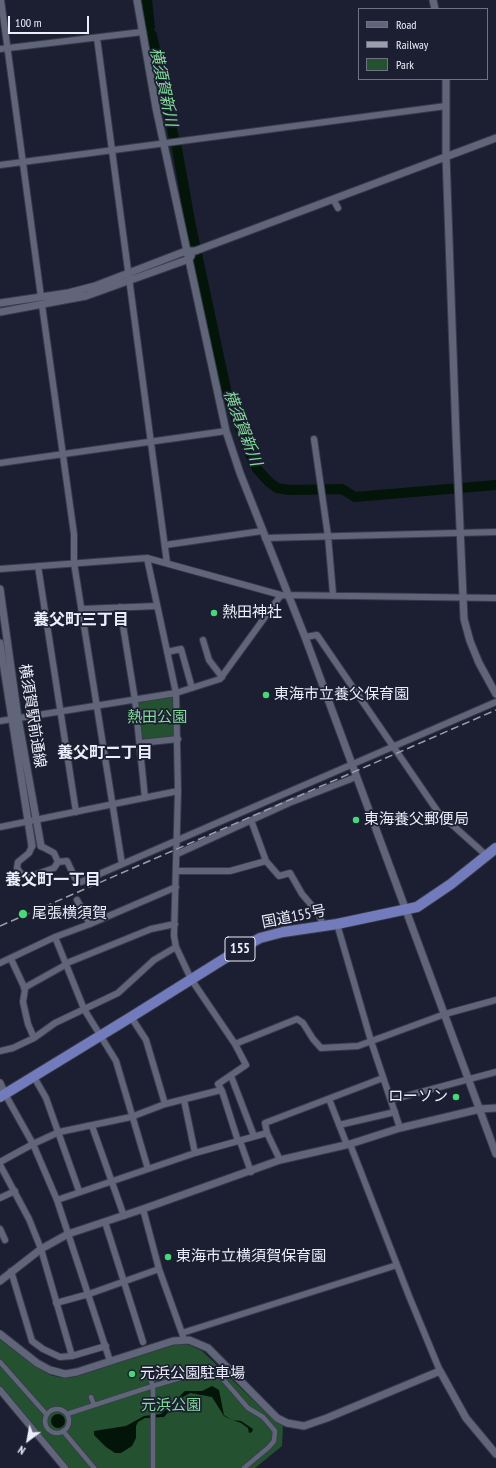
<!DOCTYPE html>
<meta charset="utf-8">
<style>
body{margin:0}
#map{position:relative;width:496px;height:1468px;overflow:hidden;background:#1c1f31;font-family:"PT Sans Narrow",sans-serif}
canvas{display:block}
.legend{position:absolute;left:358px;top:8px;width:130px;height:72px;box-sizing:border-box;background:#1c1f31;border:1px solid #6f7282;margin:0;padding:5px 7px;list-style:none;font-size:12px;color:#eceefb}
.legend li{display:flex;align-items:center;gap:8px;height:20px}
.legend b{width:20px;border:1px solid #6f7282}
.north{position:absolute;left:8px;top:1420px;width:40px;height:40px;-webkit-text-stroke:3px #1c1f31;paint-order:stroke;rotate:212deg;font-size:11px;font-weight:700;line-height:16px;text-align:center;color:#eceefb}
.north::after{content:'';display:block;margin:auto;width:14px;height:18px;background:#eceefb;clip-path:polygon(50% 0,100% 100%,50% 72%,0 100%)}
.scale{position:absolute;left:8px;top:16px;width:81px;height:18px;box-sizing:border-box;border:2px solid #eceefb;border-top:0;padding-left:5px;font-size:12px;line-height:14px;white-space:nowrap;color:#eceefb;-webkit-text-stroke:3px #1c1f31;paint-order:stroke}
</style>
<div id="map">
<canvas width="496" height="1468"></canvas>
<ul class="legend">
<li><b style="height:5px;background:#60657a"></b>Road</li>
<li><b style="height:5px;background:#9c9ead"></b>Railway</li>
<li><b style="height:11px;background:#245231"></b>Park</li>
</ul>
<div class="north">N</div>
<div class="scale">100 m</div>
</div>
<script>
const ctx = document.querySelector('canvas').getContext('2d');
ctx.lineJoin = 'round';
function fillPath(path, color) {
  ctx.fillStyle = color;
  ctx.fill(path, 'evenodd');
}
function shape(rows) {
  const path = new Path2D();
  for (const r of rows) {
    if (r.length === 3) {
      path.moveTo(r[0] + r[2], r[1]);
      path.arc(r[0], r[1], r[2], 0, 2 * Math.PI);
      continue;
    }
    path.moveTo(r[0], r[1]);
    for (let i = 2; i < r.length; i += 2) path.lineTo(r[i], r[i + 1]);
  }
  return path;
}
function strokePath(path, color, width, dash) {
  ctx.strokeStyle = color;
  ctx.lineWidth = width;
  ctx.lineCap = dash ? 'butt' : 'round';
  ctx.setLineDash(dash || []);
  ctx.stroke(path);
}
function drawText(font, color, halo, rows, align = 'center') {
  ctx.font = font + ' "PT Sans Narrow","Noto Sans JP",sans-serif';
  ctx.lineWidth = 3.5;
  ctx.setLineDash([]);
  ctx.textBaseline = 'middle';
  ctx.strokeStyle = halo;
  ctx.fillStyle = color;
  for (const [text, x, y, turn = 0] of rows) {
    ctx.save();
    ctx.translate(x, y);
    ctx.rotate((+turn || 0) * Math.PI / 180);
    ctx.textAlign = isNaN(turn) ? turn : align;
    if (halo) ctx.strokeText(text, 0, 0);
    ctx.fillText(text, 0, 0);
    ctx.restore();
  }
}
const green = shape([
 [172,696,175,698,175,736,144,741,142,738,138,704,140,701],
 [0,1338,32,1364,50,1375,62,1378,75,1377,142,1351,179,1343,189,1345,202,1351,273,1419,283,1425,282,1446,255,1468,67,1468,0,1389]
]);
const water = shape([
 [212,1386,219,1390,224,1415,232,1420,241,1421,253,1429,252,1432,249,1433,248,1428,241,1423,230,1419,224,1416,212,1397,190,1393,180,1399,164,1417,145,1418,138,1422,136,1426,136,1438,132,1446,121,1453,115,1453,106,1447,94,1435,94,1431,126,1426,144,1416,161,1414,185,1391,202,1391],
 [58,1421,7]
]);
const river = shape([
 [147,0,150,27],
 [152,35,174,138],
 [176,143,190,221,227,394,250,454,257,469,269,482,277,488,289,490,342,489,355,497,496,485]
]);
const pedestrian = shape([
 [0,1362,47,1415],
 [150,1378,153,1386,153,1468],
 [91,1397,94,1405],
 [57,1421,12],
 [67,1414,153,1386,200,1372,211,1373,222,1378,248,1408,263,1417,275,1431,274,1441,269,1447,244,1468],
 [63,1431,94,1468]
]);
const minor = shape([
 [1,0,41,297],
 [97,38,167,563],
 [0,49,142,32],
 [0,165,446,106],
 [333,199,338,208],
 [42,305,74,534,74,563,122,864],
 [314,439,328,536,333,594],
 [0,463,226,431],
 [265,538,496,532],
 [165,545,262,531],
 [147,558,176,693,178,791,174,936,176,947,191,979,235,1044,246,1065,218,1084,222,1091,238,1141],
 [38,566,76,812],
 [0,569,147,558,281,595,496,598],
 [120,607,135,700,145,798],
 [82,609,157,606],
 [305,637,317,635,438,812,487,856],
 [203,640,209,660,222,677],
 [167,652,181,649,192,688],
 [0,721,176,693,220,679,281,595],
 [140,743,178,739],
 [251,820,266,861,279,876,290,873,302,894,319,914,323,926],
 [0,827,178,791],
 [32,846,29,853,18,862,17,868,22,875,29,877,54,868,58,862,54,853,41,846],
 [177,854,289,803,356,777],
 [58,862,67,861,75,878,78,881,81,882,496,702],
 [176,871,230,871,266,861],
 [77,900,90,924],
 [337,924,371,1041,400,1128],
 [55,937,84,1009,116,1061,148,1169],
 [11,959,25,989,23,1002,28,1024,34,1038],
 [0,963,55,937,90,924,176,887],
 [67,963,151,929,175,924],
 [24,988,67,964],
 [131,1017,146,1040,165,1104],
 [235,1044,297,1019,303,1023,313,1039,321,1048,358,1046,445,1014,496,1000],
 [0,1051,13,1048,34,1038,55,1023,118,993,154,960,176,947],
 [231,1076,254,1136],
 [34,1077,46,1098,79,1191],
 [5,1094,33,1144,57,1200,110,1361],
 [329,1099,347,1145],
 [184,1100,195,1153],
 [391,1100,496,1072],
 [339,1125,395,1112],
 [92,1126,124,1216],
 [240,1141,251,1172],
 [350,1144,409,1296,440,1371],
 [280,1160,267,1133,265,1123,383,1078],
 [0,1162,33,1144,59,1132,131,1117,165,1104,221,1090],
 [0,1165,29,1219,41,1249,72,1356],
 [0,1198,15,1191],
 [57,1200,195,1153,267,1133],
 [143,1209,159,1269,183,1336],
 [105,1222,143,1342],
 [0,1229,5,1240],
 [11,1271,32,1341,43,1349,60,1357,72,1356,106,1346],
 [56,1303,89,1294,159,1269],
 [182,1333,397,1265],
 [0,1390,65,1468]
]);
const tertiary = shape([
 [137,0,156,108,226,431,240,473,305,637,496,1154],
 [433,0,435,9],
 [446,79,446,156,456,435,464,619,470,641,479,663,496,694],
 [0,303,68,293,95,286,186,251,195,251,496,138],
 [0,312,86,296,189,259,191,256],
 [0,589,18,718,41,846],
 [0,643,32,846],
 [0,1083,5,1094],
 [0,1281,41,1249,68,1234,143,1209,280,1160,350,1144,400,1128,480,1109,496,1108],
 [0,1334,37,1363,50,1370,65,1374,77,1372,173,1341,189,1340,208,1348,277,1418,287,1423,304,1426,327,1418,440,1371,466,1418,496,1454]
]);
const trunk = shape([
 [0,1097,131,1017,235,952,260,938,283,932,337,924,417,907,451,884,496,848]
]);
const rail = shape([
 [0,926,496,710]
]);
const markers = [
 [214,613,4,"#48d779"],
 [266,695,4,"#48d779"],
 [356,820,4,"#48d779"],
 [23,914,5,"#48d779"],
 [456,1097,4,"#48d779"],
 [168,1257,4,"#48d779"],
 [132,1374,4,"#48d779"]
];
const shields = [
 [240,949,30]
];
const shieldNames = [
 ["155",240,949]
];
const poiNames = [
 ["熱田神社",222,613],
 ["東海市立養父保育園",274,695],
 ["東海養父郵便局",364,820],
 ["尾張横須賀",32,914],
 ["ローソン",448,1097,"right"],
 ["東海市立横須賀保育園",176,1257],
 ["元浜公園駐車場",140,1374]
];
const streetNames = [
 ["横須賀駅前通線",32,716,81],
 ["国道155号",294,917,-11]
];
const parkNames = [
 ["熱田公園",157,718],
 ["元浜公園",171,1406]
];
const waterNames = [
 ["横須賀新川",163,87,78],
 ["横須賀新川",242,428,69]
];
const neighbourhoodNames = [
 ["養父町三丁目",81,620],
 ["養父町二丁目",105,753],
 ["養父町一丁目",53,880]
];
fillPath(green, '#245231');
fillPath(water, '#031508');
strokePath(river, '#031508', 10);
strokePath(pedestrian, '#393b4a', 6);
strokePath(minor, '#393b4a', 8);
strokePath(tertiary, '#393b4a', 9);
strokePath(trunk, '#393b4a', 12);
strokePath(pedestrian, '#60657a', 4.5);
strokePath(minor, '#60657a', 6);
strokePath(tertiary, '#60657a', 7);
strokePath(trunk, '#727cbc', 10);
strokePath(rail, '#9c9ead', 1.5, [8, 4]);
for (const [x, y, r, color] of markers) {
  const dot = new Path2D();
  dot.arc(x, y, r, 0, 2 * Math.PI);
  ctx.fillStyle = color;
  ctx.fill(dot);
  strokePath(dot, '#1c1f31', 1.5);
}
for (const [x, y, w] of shields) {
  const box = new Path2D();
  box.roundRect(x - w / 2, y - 12, w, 24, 3);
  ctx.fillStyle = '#1c1f31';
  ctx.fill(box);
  strokePath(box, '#eceefb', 1);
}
drawText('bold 14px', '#eceefb', null, shieldNames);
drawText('15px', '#eceefb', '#1c1f31', poiNames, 'left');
drawText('15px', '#eceefb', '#1c1f31', streetNames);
drawText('15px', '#83db99', '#1c1f31', parkNames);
drawText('italic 16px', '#83db99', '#1c1f31', waterNames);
drawText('bold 16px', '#eceefb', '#1c1f31', neighbourhoodNames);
</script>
